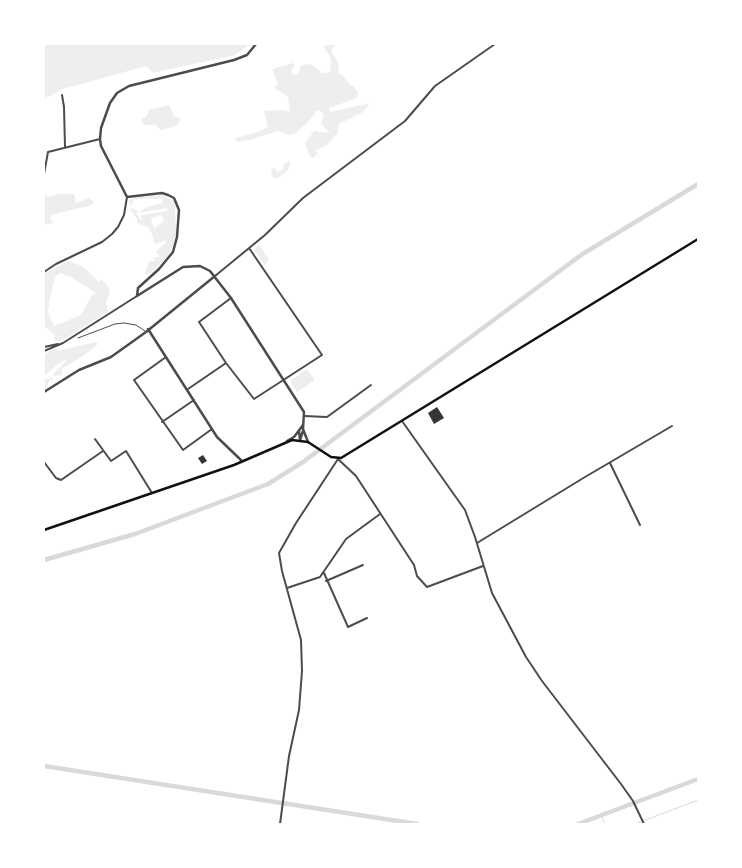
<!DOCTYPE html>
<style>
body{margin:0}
#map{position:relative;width:742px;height:868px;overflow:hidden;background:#fff;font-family:Roboto,sans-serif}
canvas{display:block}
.frame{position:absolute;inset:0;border:45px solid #fff;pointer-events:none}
</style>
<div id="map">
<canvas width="742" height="868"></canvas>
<div class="frame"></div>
</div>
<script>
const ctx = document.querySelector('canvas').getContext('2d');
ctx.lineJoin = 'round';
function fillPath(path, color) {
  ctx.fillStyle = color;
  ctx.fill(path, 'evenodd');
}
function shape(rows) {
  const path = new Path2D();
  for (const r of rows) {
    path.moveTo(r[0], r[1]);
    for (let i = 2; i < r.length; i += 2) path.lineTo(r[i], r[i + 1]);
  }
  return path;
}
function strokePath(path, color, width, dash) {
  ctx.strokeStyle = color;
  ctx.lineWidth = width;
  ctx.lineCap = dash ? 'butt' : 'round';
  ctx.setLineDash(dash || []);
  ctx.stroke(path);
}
const green = shape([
 [44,44,250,44,235,55,153,73,146,66,63,89,46,98,44,107],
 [339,44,334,46,331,52,338,62,339,74,344,76,350,85,354,87,358,93,357,98,329,108,330,112,370,103,363,112,339,124,338,133,326,146,315,150,318,154,313,158,309,155,305,143,314,131,330,133,321,124,324,116,320,110,316,111,311,119,296,133,290,135,277,131,253,139,238,142,235,140,235,138,255,133,268,127,264,111,284,110,290,112,288,97,274,88,278,83,272,69,293,63,295,65,291,70,293,75,299,73,300,66,306,64,313,65,322,73,327,73,330,72,331,62,330,56,325,49,324,45],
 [169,105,174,116,180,118,180,120,176,126,161,130,156,125,144,125,141,120,147,116,149,110],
 [289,161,291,164,287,171,278,178,274,178,271,175,272,168,275,168,277,172,284,169,283,165],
 [44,193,48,197,58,194,74,194,76,203,88,198,94,202,92,205,51,215,50,218,53,223,44,225],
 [161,195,173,200,175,203,176,234,173,246,167,257,151,273,146,275,145,273,149,262,156,260,153,258,159,257,156,251,166,243,166,240,156,244,154,242,152,234,148,227,137,223,137,219,130,210,133,208,139,212,147,207,163,203,161,199,138,199,134,200,130,206,129,200,136,198],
 [168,208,166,211,143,215,140,216,143,220,141,220,136,213],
 [158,215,162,216,164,221,156,227,155,230,151,221,153,217,155,218],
 [259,245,269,259,265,265,255,251,255,248],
 [68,261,82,266,99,282,102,279,109,288,110,293,106,302,108,312,63,340,55,342,54,334,44,326,44,274],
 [60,273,69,276,96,293,92,295,81,315,54,326,48,312,50,298,55,277],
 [96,342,98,344,83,356,62,369,62,375,54,376,53,374,69,358,58,364,50,371,44,376,45,379,53,378,54,379,48,382,48,387,44,391,44,354,57,348,57,351],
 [307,369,315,380,297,392,290,381]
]);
const stream = shape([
 [601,815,605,824],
 [635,824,698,800]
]);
const canal = shape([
 [44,560,135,534,268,484,303,462,581,255,698,184],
 [44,766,417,824],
 [578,824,698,779]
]);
const building = shape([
 [437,407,444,418,434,424,428,413],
 [203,455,207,461,202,464,198,458]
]);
const service = shape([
 [78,338,115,324,124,323,136,325,145,331]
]);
const minor = shape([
 [62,95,64,107,65,147],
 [44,174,48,152,100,139],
 [44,272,56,264,102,242,112,234,118,227,124,215,127,197],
 [215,276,265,235,303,198,405,121,435,86,495,44],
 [231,298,199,322,226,363,254,399,322,355,249,248],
 [44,347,58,344],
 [44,351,63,343,137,296],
 [166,357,134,380,183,450,212,429],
 [188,389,226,363],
 [304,416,327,417,371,385],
 [402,421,465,510,475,537,492,593,526,657,542,681,621,784,633,801,644,824],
 [162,422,194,400],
 [95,439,111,461,126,451,152,493],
 [44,462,56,478,61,480,103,451],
 [610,463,640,525],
 [477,543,585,477,672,426],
 [324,573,348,627,367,618],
 [326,581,363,565],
 [287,588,320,577,346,539,380,514],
 [280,824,289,756,299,710,302,671,301,640,282,571,279,553,296,523,338,459,356,476,414,565,417,576,427,587,483,566]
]);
const tertiary = shape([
 [137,296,138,288,159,269,173,252,177,237,179,210,174,198,168,195,162,193,127,197,101,146,100,139,101,128,110,103,117,93,129,86,234,60,247,55,256,44],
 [137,296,183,267,200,266,210,271,231,298,304,412,303,429,308,442],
 [148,329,217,437,242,461],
 [44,392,79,370,111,357,146,332,215,276],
 [299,431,300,440],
 [300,440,303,431],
 [287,441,294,437,303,425]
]);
const secondary = shape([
 [44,530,234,465,292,440,308,442,331,457,341,458,698,239]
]);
fillPath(green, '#eee');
strokePath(stream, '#d9d9d9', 1);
strokePath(canal, '#d9d9d9', 4.5);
fillPath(building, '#353535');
strokePath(service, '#4c4c4c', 1);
strokePath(minor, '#4c4c4c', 2);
strokePath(tertiary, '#4c4c4c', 2.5);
strokePath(secondary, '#111', 2.5);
</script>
